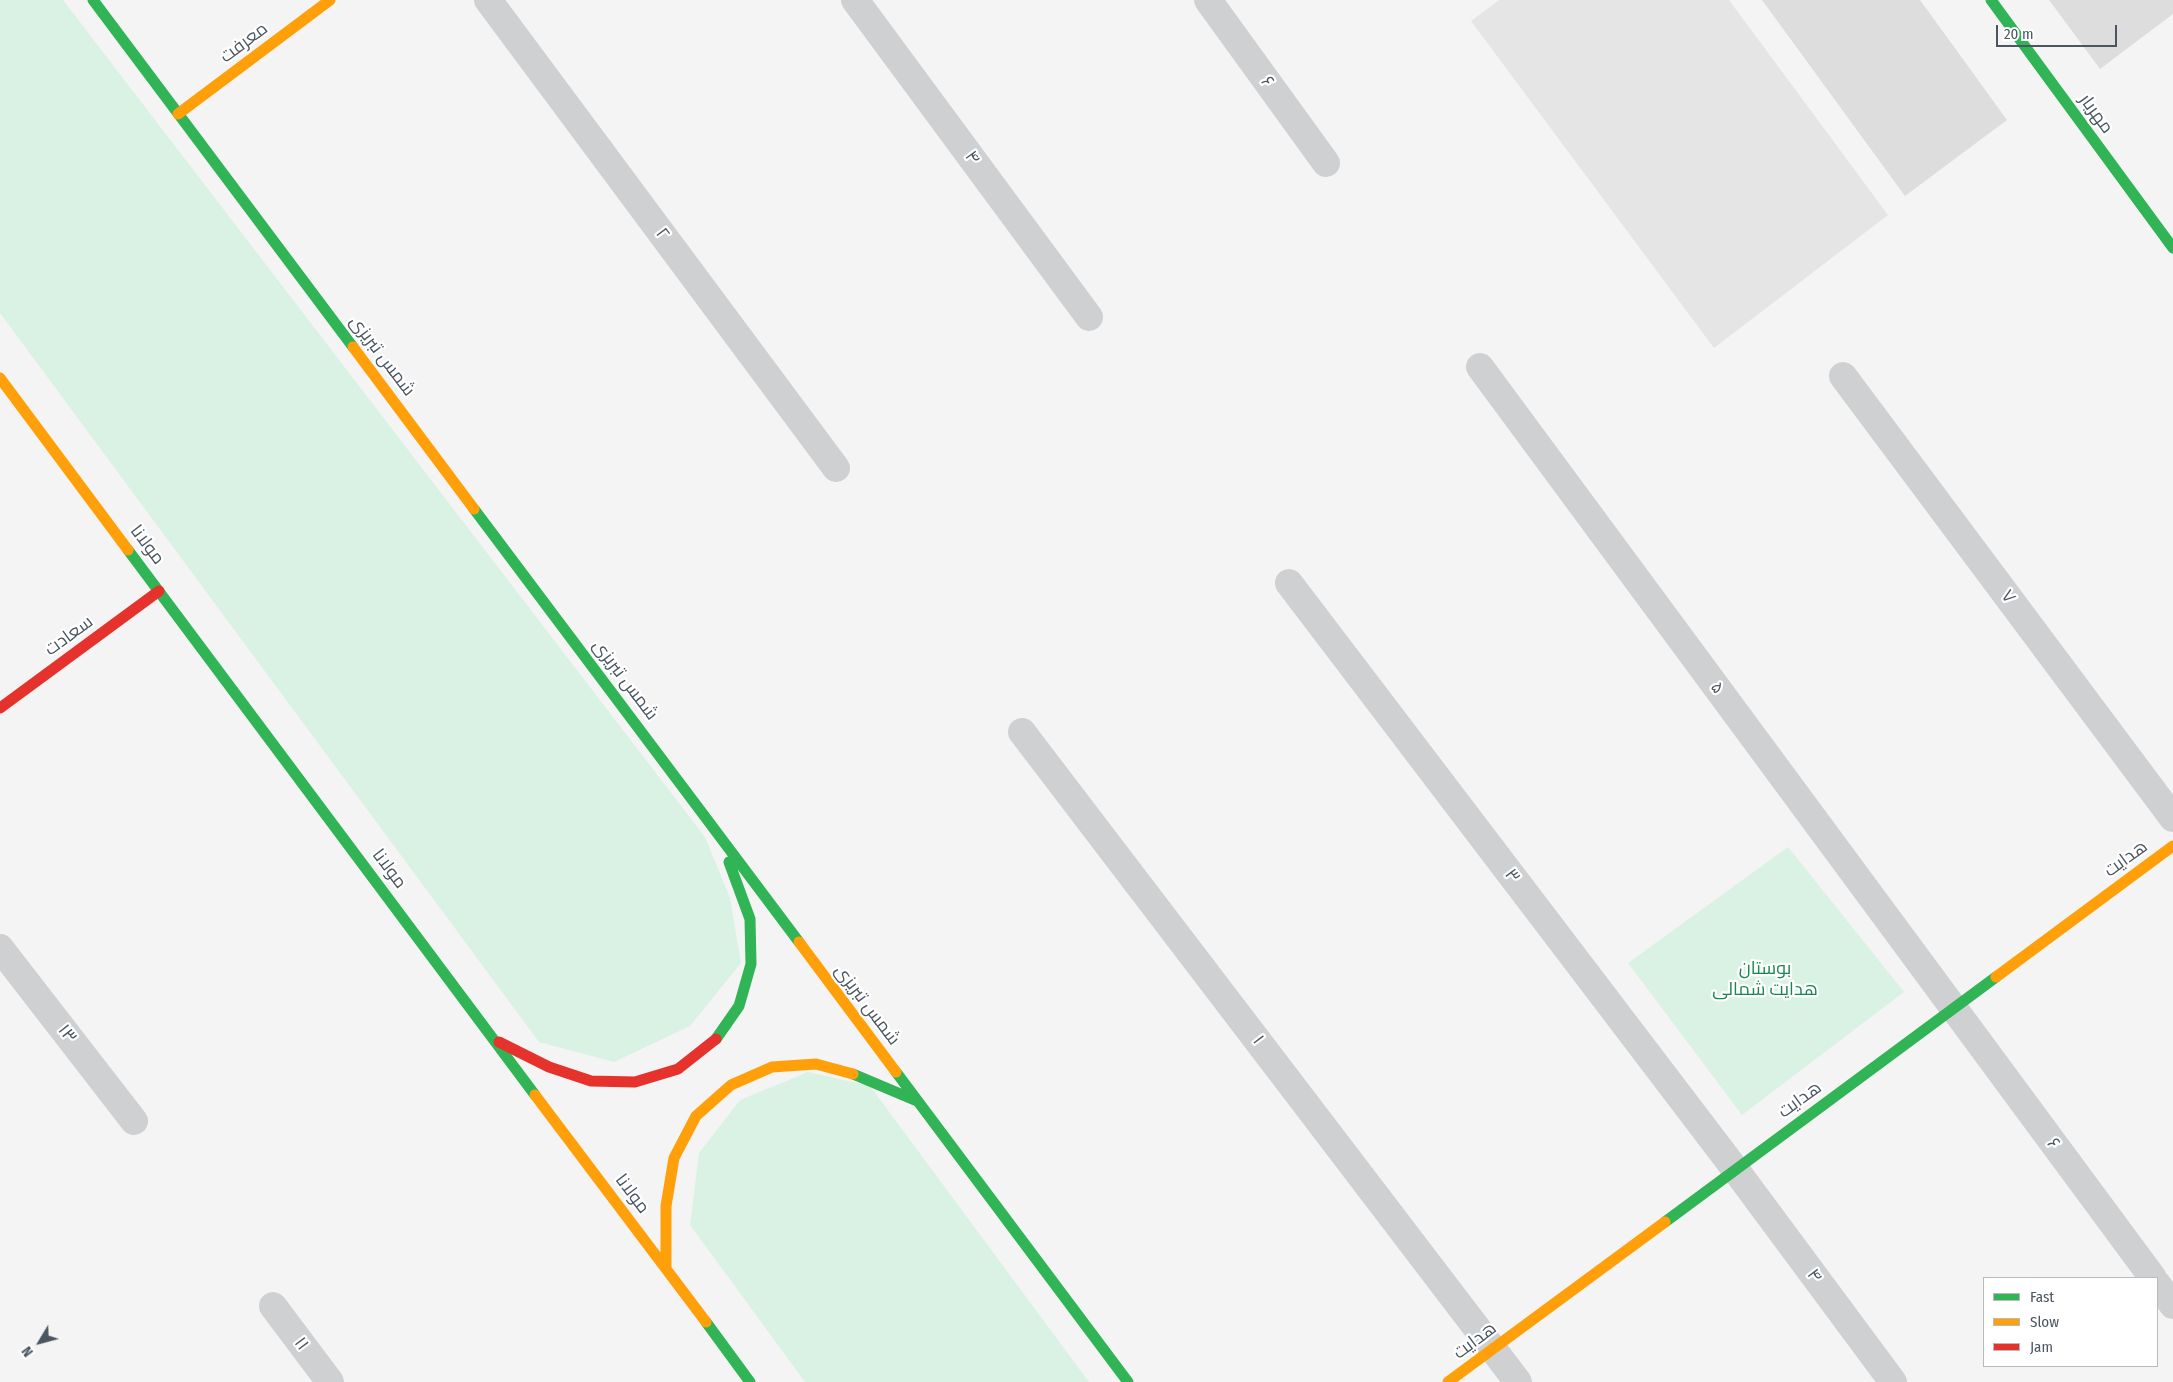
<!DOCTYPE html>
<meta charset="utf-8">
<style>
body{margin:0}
#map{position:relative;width:2173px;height:1382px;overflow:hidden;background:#f4f4f4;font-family:"Fira Sans Condensed",sans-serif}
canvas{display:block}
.legend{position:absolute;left:1983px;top:1277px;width:175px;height:90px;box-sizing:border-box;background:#fff;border:1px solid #b7bbc0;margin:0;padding:6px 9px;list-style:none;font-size:15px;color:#4a5661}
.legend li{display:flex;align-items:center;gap:10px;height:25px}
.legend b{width:25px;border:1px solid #b7bbc0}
.north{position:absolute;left:15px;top:1317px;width:50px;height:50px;-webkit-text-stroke:4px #fff;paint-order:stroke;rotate:233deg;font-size:14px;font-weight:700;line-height:20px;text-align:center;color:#4a5661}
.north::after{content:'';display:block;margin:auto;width:18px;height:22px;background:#4a5661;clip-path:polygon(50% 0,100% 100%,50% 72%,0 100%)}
.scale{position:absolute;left:1996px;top:25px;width:121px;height:22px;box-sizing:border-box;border:2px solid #4a5661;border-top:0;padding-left:6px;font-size:15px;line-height:18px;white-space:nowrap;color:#4a5661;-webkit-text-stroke:4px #fff;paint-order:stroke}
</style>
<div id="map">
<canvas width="2173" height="1382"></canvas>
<ul class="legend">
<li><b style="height:6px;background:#30b455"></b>Fast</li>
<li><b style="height:6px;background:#ff9f0a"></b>Slow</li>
<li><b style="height:6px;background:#e5322d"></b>Jam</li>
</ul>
<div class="north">N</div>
<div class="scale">20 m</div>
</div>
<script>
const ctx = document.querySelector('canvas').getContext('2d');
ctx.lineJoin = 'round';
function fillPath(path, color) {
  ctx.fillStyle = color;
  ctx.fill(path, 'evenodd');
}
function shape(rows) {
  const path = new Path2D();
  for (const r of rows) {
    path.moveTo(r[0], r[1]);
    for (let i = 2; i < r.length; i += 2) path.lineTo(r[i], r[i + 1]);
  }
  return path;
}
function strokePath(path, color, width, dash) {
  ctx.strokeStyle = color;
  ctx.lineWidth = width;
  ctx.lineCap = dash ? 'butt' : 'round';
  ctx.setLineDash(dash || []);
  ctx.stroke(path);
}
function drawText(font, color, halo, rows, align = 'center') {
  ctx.font = font + ' "Fira Sans Condensed",Cairo,sans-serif';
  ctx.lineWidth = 4.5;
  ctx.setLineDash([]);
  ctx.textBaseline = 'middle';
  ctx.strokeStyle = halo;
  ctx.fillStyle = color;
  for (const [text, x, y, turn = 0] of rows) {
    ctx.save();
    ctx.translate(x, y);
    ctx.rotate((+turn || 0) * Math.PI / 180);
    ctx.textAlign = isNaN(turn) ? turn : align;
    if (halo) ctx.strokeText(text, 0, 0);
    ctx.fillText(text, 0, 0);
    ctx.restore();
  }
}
const education = shape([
 [1499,0,1729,0,1888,215,1714,348,1471,21]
]);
const green = shape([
 [0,0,63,0,705,837,730,898,741,963,690,1026,614,1062,539,1042,0,313],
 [1788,847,1904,992,1742,1115,1628,963],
 [808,1072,870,1086,1089,1382,805,1382,690,1225,699,1153,740,1100]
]);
const building = shape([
 [1762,0,1920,0,2007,120,1905,196],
 [2049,0,2173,0,2173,14,2100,69]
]);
const street = shape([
 [488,0,836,468],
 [855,0,1089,317],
 [1208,0,1326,163],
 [1480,367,2153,1278],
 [1843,376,2173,818],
 [1289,583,1735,1169,1893,1382],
 [1022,732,1518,1382],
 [0,948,134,1121],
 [2157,1284,2173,1305],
 [273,1306,330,1382]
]);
const fast = shape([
 [93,0,353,347],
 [1991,0,2173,248],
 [474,509,799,942],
 [128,550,535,1095],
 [716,1039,739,1006,751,964,750,919,729,862],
 [896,1072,1128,1382],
 [853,1074,917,1101],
 [1665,1222,1996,977],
 [706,1322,750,1382]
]);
const slow = shape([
 [178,114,330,0],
 [353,347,474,509],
 [0,378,128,550],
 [799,942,896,1072],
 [1996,977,2173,846],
 [535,1095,706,1322],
 [666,1268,666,1206,674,1158,696,1116,731,1085,772,1067,816,1064,853,1074],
 [1448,1382,1665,1222]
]);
const jam = shape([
 [0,708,159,591],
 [499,1042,549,1067,591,1081,635,1082,678,1069,716,1039]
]);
const streetNames = [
 ["معرفت",244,43,-37],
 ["۶",1267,82,54],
 ["مهریار",2096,114,54],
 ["۴",972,158,54],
 ["۲",662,234,53],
 ["شمس تبریزی",382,356,53],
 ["مولانا",147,545,53],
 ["۷",2008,597,53],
 ["سعادت",69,636,-36],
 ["شمس تبریزی",625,680,53],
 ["۵",1717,688,54],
 ["هدایت",2126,859,-36],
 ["مولانا",389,869,53],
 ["۳",1512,876,53],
 ["شمس تبریزی",867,1005,53],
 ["۱۳",67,1034,52],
 ["۱",1258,1040,53],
 ["هدایت",1800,1100,-36],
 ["۶",2053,1144,53],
 ["مولانا",632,1194,53],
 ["۴",1814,1276,53],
 ["هدایت",1475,1341,-37],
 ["۱۱",301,1344,53]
];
const parkNames = [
 ["بوستان",1765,969],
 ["هدایت شمالی",1765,990]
];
fillPath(education, '#e6e5e6');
fillPath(green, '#d9f2e3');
fillPath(building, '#ddddde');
strokePath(street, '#ced0d2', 28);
strokePath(fast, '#30b455', 11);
strokePath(slow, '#ff9f0a', 11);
strokePath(jam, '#e5322d', 11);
drawText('18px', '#4a5661', '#fff', streetNames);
drawText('18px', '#17864f', '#fff', parkNames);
</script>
